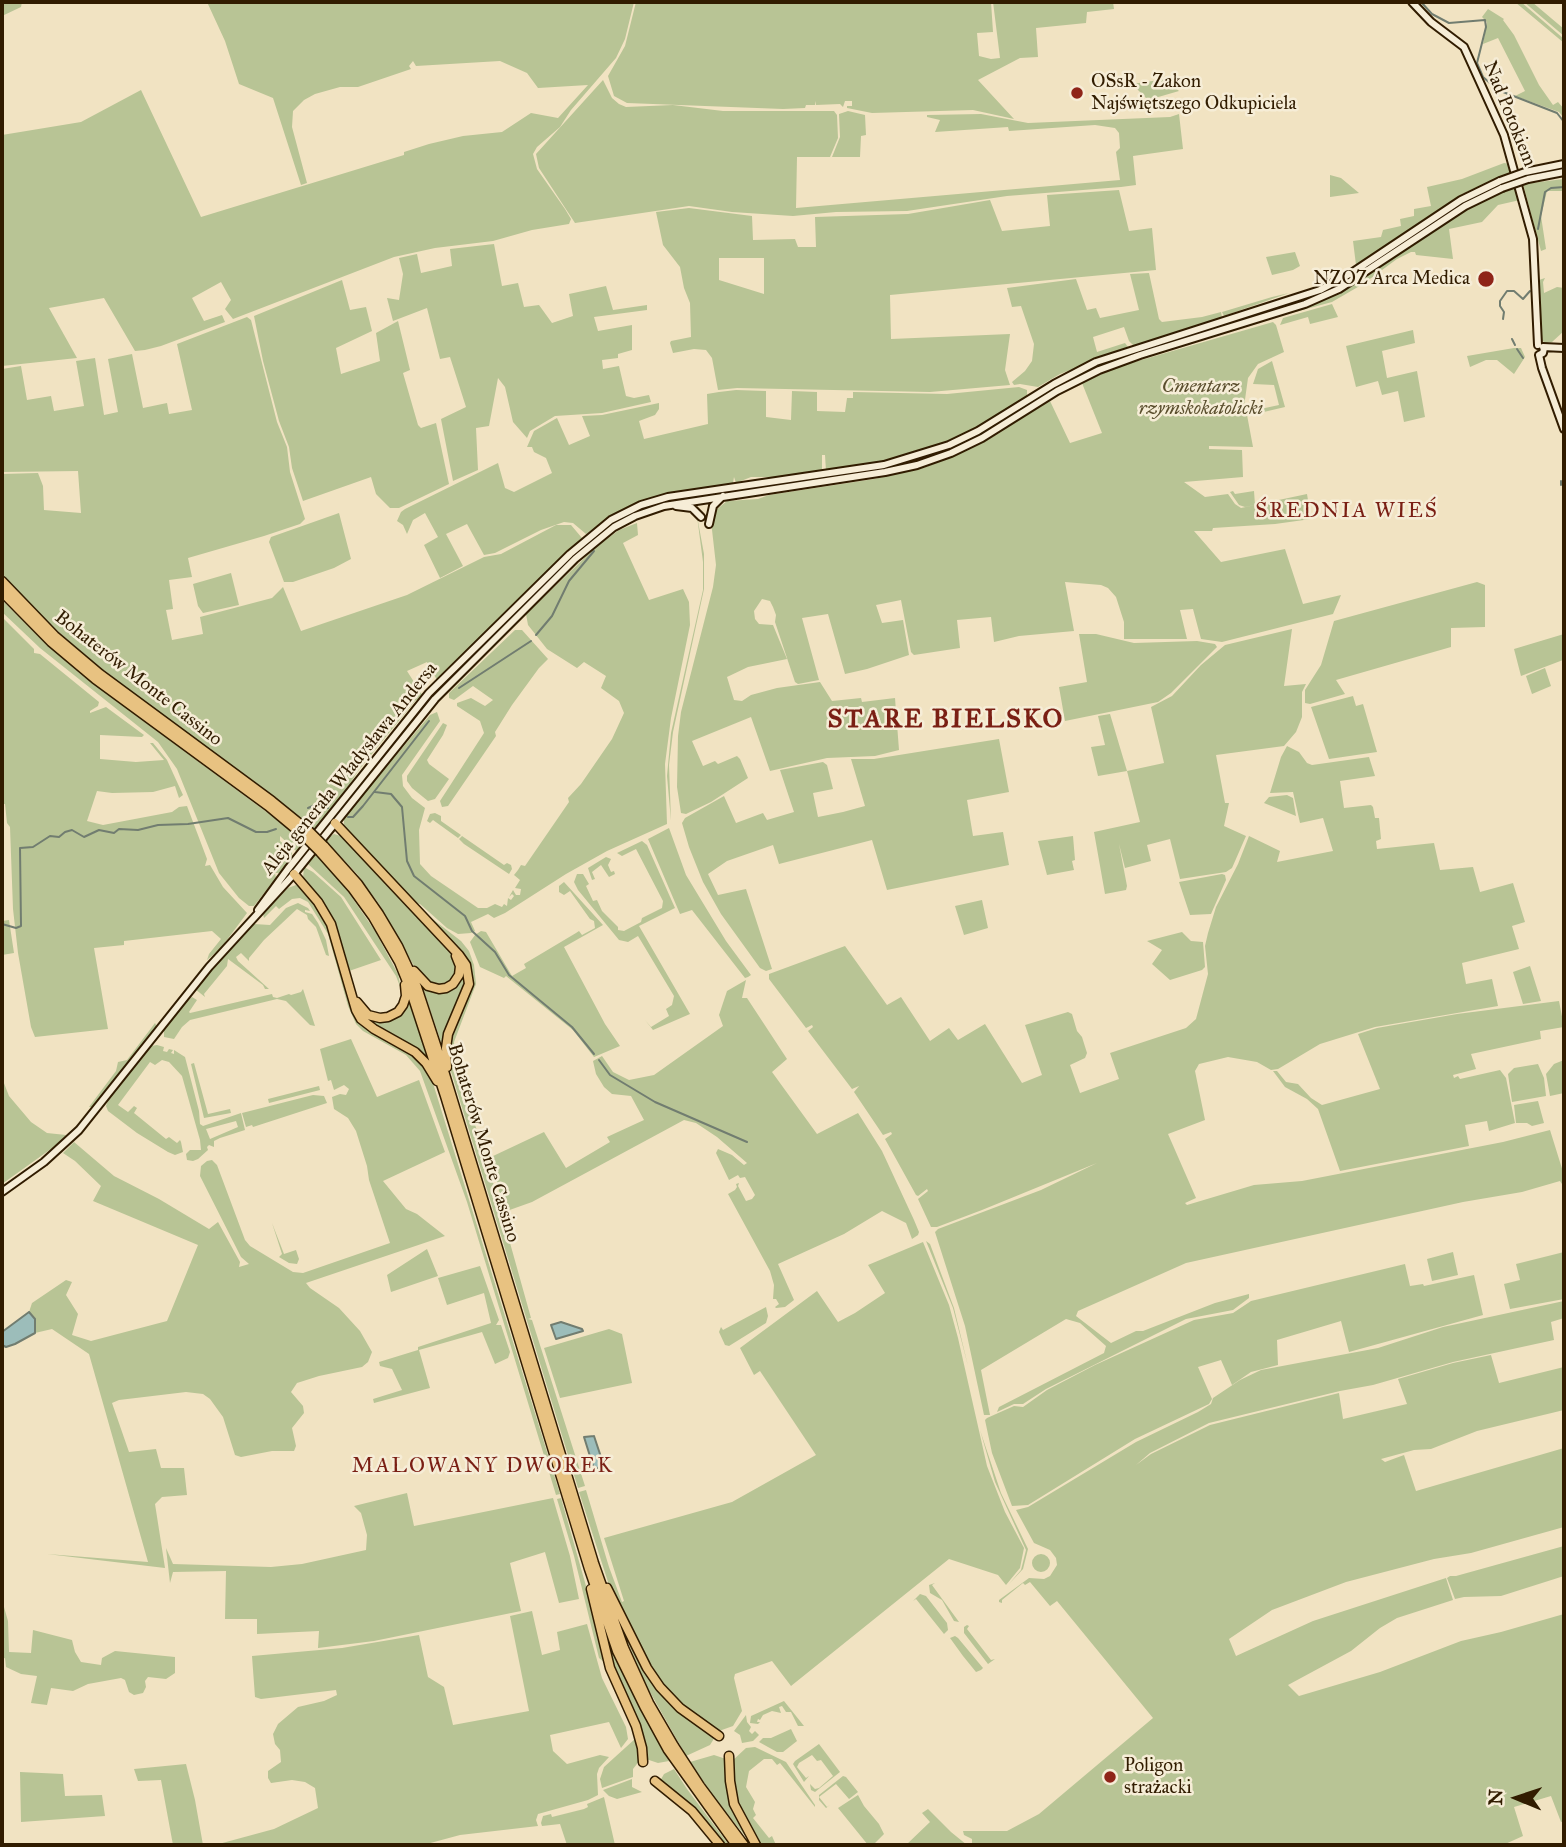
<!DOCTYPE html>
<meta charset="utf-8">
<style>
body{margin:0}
#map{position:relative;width:1566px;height:1847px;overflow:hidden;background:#f1e3c2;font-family:"IM FELL Great Primer",serif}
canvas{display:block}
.frame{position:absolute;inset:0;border:4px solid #311c00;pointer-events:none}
.north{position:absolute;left:1482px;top:1763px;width:70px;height:70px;-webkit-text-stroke:5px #f6edd7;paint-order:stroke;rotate:272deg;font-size:19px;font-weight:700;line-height:28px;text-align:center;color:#311c00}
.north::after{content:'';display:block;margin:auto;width:24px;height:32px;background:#311c00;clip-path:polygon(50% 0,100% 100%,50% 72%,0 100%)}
</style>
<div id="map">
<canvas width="1566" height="1847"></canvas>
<div class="frame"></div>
<div class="north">N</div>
</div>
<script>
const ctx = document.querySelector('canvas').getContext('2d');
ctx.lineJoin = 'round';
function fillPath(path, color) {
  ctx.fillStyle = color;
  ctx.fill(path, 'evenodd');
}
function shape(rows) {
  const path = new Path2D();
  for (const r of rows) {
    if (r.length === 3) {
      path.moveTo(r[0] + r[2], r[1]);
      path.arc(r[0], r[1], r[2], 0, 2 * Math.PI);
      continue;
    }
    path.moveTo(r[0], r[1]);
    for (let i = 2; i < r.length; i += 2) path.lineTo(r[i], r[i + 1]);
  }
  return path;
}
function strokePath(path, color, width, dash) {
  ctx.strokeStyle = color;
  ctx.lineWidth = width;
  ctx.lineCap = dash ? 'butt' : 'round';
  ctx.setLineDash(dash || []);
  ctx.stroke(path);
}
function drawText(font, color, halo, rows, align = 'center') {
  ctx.font = font + ' "IM FELL Great Primer",serif';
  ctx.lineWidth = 5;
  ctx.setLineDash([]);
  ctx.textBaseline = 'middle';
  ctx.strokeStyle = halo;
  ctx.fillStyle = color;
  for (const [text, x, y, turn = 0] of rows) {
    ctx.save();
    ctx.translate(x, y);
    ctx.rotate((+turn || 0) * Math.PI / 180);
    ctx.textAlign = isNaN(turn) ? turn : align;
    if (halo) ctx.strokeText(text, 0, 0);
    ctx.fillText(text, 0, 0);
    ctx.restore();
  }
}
const green = shape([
 [2,2,22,2,21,7,2,16],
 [207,2,634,2,625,39,616,58,571,110,560,127,537,147,533,154,537,169,565,209,571,219,569,224,532,230,493,241,435,248,394,257,233,319,225,309,231,300,221,282,192,298,204,321,222,315,225,322,161,346,145,350,135,351,104,298,49,308,77,358,2,366,2,135,81,122,141,90,201,217,404,155,404,152,429,144,463,136,502,132,531,113,558,118,588,85,538,88,527,73,500,61,416,66,413,61,409,66,411,69,358,87,340,87,315,94,304,100,293,111,292,127,307,183,301,185,273,98,239,84,225,41],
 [636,2,991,2,993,32,977,33,979,56,991,59,1000,58,993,2,1113,2,1114,9,1087,12,1086,23,1036,28,1038,57,1020,58,978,80,1014,119,973,110,872,113,847,108,847,106,852,106,852,101,845,101,843,107,840,104,816,105,816,101,815,105,806,105,805,108,783,109,627,103,614,96,608,76,625,46],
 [1515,2,1521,2,1564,39,1564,43],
 [1524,2,1532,2,1564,29,1564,36],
 [1488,9,1504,19,1503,20,1514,35,1539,85,1553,105,1558,102,1564,109,1564,118,1559,112,1515,96,1525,91,1498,38,1483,44,1487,22,1482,17],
 [1166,79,1179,91,1148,100,1132,84],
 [603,80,612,98,619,104,626,107,673,105,723,111,834,111,837,115,838,138,830,157,797,157,796,208,1120,180,1116,152,1120,148,1119,133,1115,128,1095,125,1009,131,1008,127,935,132,940,120,927,117,927,115,981,114,1028,123,1170,117,1179,114,1183,149,1133,156,1136,185,1121,187,1007,196,907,211,836,212,793,216,732,212,689,206,575,223,539,168,536,154],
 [848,111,865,115,866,135,861,136,860,157,832,157,840,137,839,114],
 [1504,163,1510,164,1512,172,1462,194,1356,265,1353,241,1381,237,1383,230,1401,226,1400,219,1414,216,1414,209,1431,206,1427,187,1462,179],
 [1330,175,1341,178,1359,193,1330,197],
 [1564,179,1564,191,1547,191,1541,216,1546,249,1541,251,1523,184],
 [1508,181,1463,204,1335,288,1312,299,1226,325,1226,323,1298,301,1334,286,1462,202],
 [1516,186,1520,200,1498,205,1482,222,1449,229,1453,259,1416,255,1415,252,1411,252,1397,259,1363,284,1332,302,1295,312,1350,286,1473,204],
 [1119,190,1129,231,1152,228,1156,270,890,295,891,339,1010,334,1005,370,1010,385,930,392,737,388,718,390,712,358,706,350,694,349,673,353,670,343,671,341,691,337,690,303,684,288,680,267,663,245,656,212,689,208,752,216,753,240,795,239,798,247,816,247,815,217,908,214,990,200,1002,231,1050,226,1047,195],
 [719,258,764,258,764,294,719,280],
 [494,244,502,286,518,283,524,307,539,305,552,323,573,316,569,294,606,286,613,310,647,305,647,310,594,317,598,331,632,325,632,350,618,354,618,358,602,360,603,369,619,366,626,396,634,398,649,395,651,402,602,413,555,416,530,431,527,438,513,422,505,387,498,378,489,426,476,428,478,470,453,481,441,419,466,407,450,357,440,359,427,308,393,321,387,298,399,300,403,274,399,258,417,254,421,273,452,266,450,249],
 [1295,252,1300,266,1293,270,1272,275,1266,257],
 [1149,273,1159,319,1162,322,1202,317,1221,312,1222,317,1134,346,1129,341,1124,327,1093,337,1097,352,1125,343,1128,347,1060,374,1038,387,1020,384,1014,385,1012,382,1025,371,1032,361,1034,344,1021,306,1012,307,1007,288,1076,279,1087,310,1096,308,1100,318,1139,310,1130,274],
 [1545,278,1543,282,1544,293,1557,287,1564,288,1564,331,1552,342,1546,343,1539,339,1539,280],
 [342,280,350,310,366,307,372,331,336,348,341,374,380,361,376,333,398,321,410,370,403,373,418,425,421,428,436,423,449,484,399,508,390,508,376,494,371,477,303,501,292,468,289,447,279,421,263,361,254,316],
 [1289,293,1224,316,1222,312,1272,297],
 [1332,304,1338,317,1310,324,1308,317,1280,325,1283,318],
 [247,317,251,320,277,422,287,447,290,472,305,519,300,524,264,536,188,558,192,577,169,580,173,609,166,610,172,640,203,634,200,617,272,598,283,587,301,631,407,595,484,557,501,554,556,525,571,525,582,538,437,680,427,662,407,671,423,696,415,701,358,771,348,787,314,829,97,665,38,614,2,575,2,474,38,473,43,486,44,510,81,513,78,471,2,472,2,369,21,366,27,400,51,396,54,411,84,406,76,361,95,358,104,415,118,412,108,359,132,354,143,408,167,403,169,414,192,410,177,344],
 [1273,322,1276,325,1284,352,1258,364,1248,378,1243,414,1247,415,1253,447,1209,446,1209,449,1242,450,1243,477,1184,482,1205,497,1228,494,1235,504,1241,508,1307,494,1311,519,1275,524,1213,528,1212,531,1194,531,1221,562,1285,549,1303,604,1341,595,1333,614,1222,642,1201,639,1193,609,1180,610,1187,639,1124,639,1124,622,1116,597,1108,588,1101,585,1065,582,1074,631,1019,636,994,642,991,617,957,620,960,648,914,655,911,652,901,600,876,605,882,623,903,620,909,655,867,669,845,674,828,614,802,618,819,680,798,684,795,682,775,622,776,615,773,607,770,601,762,599,754,611,755,619,759,624,773,625,787,659,748,667,727,677,734,700,742,701,751,695,777,688,820,682,832,701,861,698,862,702,895,698,899,750,875,756,827,758,770,771,751,717,692,741,703,766,715,761,718,764,737,756,740,759,748,778,711,802,686,814,681,813,677,787,678,736,681,712,713,587,716,565,711,521,713,509,716,510,727,501,758,499,769,495,874,479,926,467,984,442,1006,429,963,451,919,468,899,473,874,478,783,491,874,477,918,467,982,441,1050,401,1070,443,1102,433,1082,383,1117,367],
 [1413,330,1415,343,1382,351,1387,378,1417,371,1425,417,1404,422,1398,391,1382,395,1378,381,1356,387,1346,346],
 [1514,348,1521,348,1525,357,1514,374,1497,360,1486,360,1470,367,1467,356],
 [1272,361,1285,407,1251,415,1251,411,1279,405,1274,385,1253,384,1258,369],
 [1019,387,1027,390,1027,396,980,427,937,446,887,461,826,471,825,455,822,455,822,471,779,477,751,477,736,483,734,477,733,483,665,495,623,510,586,534,573,523,564,522,541,530,495,553,484,555,467,524,446,534,463,566,440,578,424,545,438,537,425,513,413,520,407,534,403,525,397,521,401,512,405,509,498,463,505,488,514,492,552,473,546,458,534,452,532,447,527,447,534,431,557,418,569,445,590,436,582,416,602,415,659,403,659,409,655,415,639,421,644,439,708,424,707,394,719,392,736,390,766,391,766,417,791,420,792,391,817,392,817,411,845,412,847,398,853,398,853,392,947,394],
 [1028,404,982,435,925,459,895,467,804,481,881,468,925,457,981,433],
 [1233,491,1235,494,1254,491,1255,505,1245,507,1239,505,1230,492],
 [339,513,351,559,334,568,293,582,284,582,269,542,271,537],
 [697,516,704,554,704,589,673,732,669,765,671,821,667,776,671,733,703,590,703,562],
 [637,523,638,535,623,543,649,600,683,589,689,602,690,625,671,718,665,764,667,824,607,851,566,874,505,913,494,918,488,914,471,922,475,931,471,933,458,934,447,928,420,904,415,903,349,833,344,825,344,817,430,715,437,712,440,721,402,775,403,786,412,798,425,808,419,830,420,864,431,876,478,908,487,908,495,904,502,907,504,904,507,906,508,898,511,900,514,896,512,894,509,897,513,890,516,895,520,895,521,889,515,888,520,880,514,875,518,870,521,865,525,866,569,802,568,798,581,784,612,739,624,713,619,701,601,688,606,676,584,662,577,668,547,649,528,625,526,614,596,547,619,530],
 [231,573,239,605,203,613,198,606,193,584],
 [1477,582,1485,585,1485,627,1451,628,1451,647,1336,680,1345,694,1310,704,1305,703,1305,690,1321,665,1334,621],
 [2,600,49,647,84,677,276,819,304,842,296,851,280,836,280,841,292,851,292,857,279,873,275,873,276,878,254,906,249,906,239,898,219,873,177,769,158,742,40,648,2,612],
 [2,617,34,649,34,653,40,654,99,702,98,706,90,711,90,713,106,707,144,735,142,737,100,735,100,759,136,762,164,760,150,743,153,743,167,760,183,795,179,798,175,786,153,792,112,793,97,791,87,821,103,825,172,812,179,807,187,806,207,859,205,866,210,865,223,887,247,913,221,948,207,960,209,954,221,939,212,931,124,941,124,945,94,948,108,1029,35,1037,31,1027,18,953,13,909,10,827,7,823,5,804,2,804],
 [1292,629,1284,686,1306,684,1302,692,1302,717,1296,732,1284,746,1216,755,1225,803,1229,803,1224,826,1246,836,1232,868,1226,872,1180,879,1170,839,1147,845,1151,861,1125,868,1119,844,1127,886,1126,890,1105,894,1094,832,1140,822,1127,771,1098,776,1091,747,1105,745,1098,716,1110,714,1127,771,1164,763,1151,707,1172,696,1201,665,1225,645],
 [515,630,522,630,548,659,539,668,512,705,495,732,496,736,448,806,442,807,440,801,484,733,480,721,457,706,457,703,471,698,485,706,493,700,473,686,454,700,449,698,449,693],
 [1079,634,1096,634,1134,643,1197,641,1215,644,1217,647,1171,693,1158,702,1065,721,1059,687,1087,682],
 [1564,634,1564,663,1563,660,1521,676,1514,649],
 [1545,668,1551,686,1532,694,1526,676],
 [1353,696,1356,706,1363,704,1377,752,1329,759,1311,707],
 [443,723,447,725,443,735,427,760,429,764,449,779,435,799,428,801,412,788,407,781,407,776],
 [999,739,1009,792,967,800,973,836,1003,832,1009,865,887,890,872,840,779,864,773,845,727,861,708,874,718,895,746,889,772,969,766,971,760,968,721,914,703,882,689,847,682,823,685,818,724,796,736,823,763,813,767,820,794,812,780,770,823,762,827,765,833,789,813,793,818,817,843,812,865,806,851,759,874,759],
 [1287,746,1299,752,1307,763,1312,765,1369,757,1375,776,1340,781,1344,808,1371,805,1373,807,1375,818,1379,818,1381,839,1376,841,1377,849,1434,843,1440,870,1473,867,1480,892,1513,883,1525,922,1512,926,1519,949,1462,963,1466,984,1492,979,1498,1006,1375,1027,1320,1044,1278,1069,1271,1070,1257,1062,1228,1057,1199,1064,1195,1071,1205,1120,1168,1134,1196,1198,1185,1203,1187,1205,1254,1185,1302,1181,1503,1142,1550,1130,1564,1175,1564,1187,1560,1181,1522,1192,1463,1202,1186,1263,1078,1311,1076,1316,1111,1343,1136,1331,1143,1331,1215,1303,1249,1294,1249,1298,1233,1310,1186,1319,1046,1389,1023,1404,1014,1404,997,1412,999,1407,1104,1353,1106,1346,1080,1323,1066,1319,981,1370,990,1415,984,1415,965,1326,935,1232,938,1229,1041,1190,1097,1163,982,1210,937,1227,931,1227,918,1199,928,1191,927,1189,918,1196,916,1195,885,1139,892,1134,891,1132,883,1135,854,1092,859,1086,852,1089,808,1031,813,1027,812,1025,806,1028,769,979,769,974,845,946,887,1005,901,997,930,1041,949,1028,958,1040,985,1024,1022,1083,1042,1075,1025,1025,1068,1012,1072,1014,1077,1031,1082,1037,1087,1053,1085,1058,1070,1065,1080,1093,1119,1079,1110,1053,1186,1028,1196,1019,1208,974,1205,946,1208,933,1216,907,1238,864,1249,836,1280,851,1277,862,1333,851,1323,818,1300,823,1293,792,1270,793,1281,757],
 [1287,795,1293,798,1296,816,1264,803,1269,797],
 [435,813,441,816,441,821,461,835,458,838,433,820,430,823,427,821,430,814],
 [669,828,686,875,726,941,751,975,748,977,745,978,692,910,680,914,648,839],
 [334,834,344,837,453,955,457,972,452,980,440,986,432,985,418,973,379,904,357,874,325,840],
 [462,836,504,865,507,863,511,865,512,869,509,874,464,844,459,839],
 [1073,836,1075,860,1072,861,1074,870,1047,875,1038,841],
 [642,841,647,845,675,908,639,926,690,1014,653,1030,645,1020,651,1027,669,1016,666,1009,672,1005,674,996,638,936,628,942,619,940,578,890,574,882,577,874,583,874,589,884,586,886,593,901,597,900,602,911,618,927,618,930,624,931,641,922,642,918,662,908,663,901,636,849,622,856,617,853],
 [315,854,340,880,375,931,398,974,401,989,396,976,344,897,308,864],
 [606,857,611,859,608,865,611,872,614,871,615,874,609,877,601,865,592,872,595,879,592,880,588,868],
 [304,867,313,872,341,897,381,960,349,971,336,928,321,900,303,878],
 [1222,874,1225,875,1226,880,1211,914,1190,915,1179,882],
 [564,882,603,925,564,947,605,1024,620,1046,594,1057,573,1030,506,976,504,978,480,967,470,942,475,935,481,931,486,932,512,976,526,968,524,964,576,933,579,931,582,935,595,928,594,921,590,919,570,891,564,895,559,892,559,886],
 [296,885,304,890,321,912,331,933,353,1011,411,1053,423,1065,432,1080,560,1494,556,1495,467,1202,420,1071,406,1055,363,1031,356,1024,348,1006,328,934,308,902,300,898,292,899,279,909,276,906,264,918,263,914,288,888],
 [982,900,988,928,964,935,955,906],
 [298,903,308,908,310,911,305,910,305,912,312,914,318,923,326,940,329,956,326,955,316,927,308,919,307,915,297,909,264,940,249,958,249,961,241,953,236,957,238,961,269,989,265,989,263,985,228,959,227,966,204,994,205,997,195,989,254,924,270,925,286,908],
 [426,914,461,941,469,951,474,965,476,984,454,1042,455,1066,486,1157,531,1318,528,1319,532,1320,585,1486,578,1488,449,1065,450,1041,472,979],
 [9,920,14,953,2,955,2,921],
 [1182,932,1191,941,1203,942,1205,967,1202,970,1170,980,1152,964,1162,950,1147,941],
 [1530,966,1541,1001,1523,1004,1513,972],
 [464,967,466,980,443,1048,423,988,441,992],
 [746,980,742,998,747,998,787,1059,772,1072,817,1134,858,1113,882,1151,914,1220,919,1232,918,1235,912,1239,906,1223,882,1211,844,1234,778,1264,794,1300,785,1307,776,1308,775,1307,779,1304,776,1299,773,1299,774,1285,770,1271,728,1194,735,1190,737,1187,736,1184,739,1183,738,1186,746,1201,752,1199,755,1195,745,1177,740,1178,738,1175,729,1180,716,1153,718,1149,732,1155,744,1165,747,1163,717,1137,696,1123,684,1120,532,1202,504,1212,491,1157,544,1132,566,1168,610,1142,607,1137,644,1120,631,1096,612,1094,604,1087,596,1074,593,1061,602,1056,613,1072,629,1080,654,1075,723,1026,719,1015,727,991],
 [303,989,315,1026,310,1025,286,1001,277,999,190,1020,182,1027,174,1039,164,1037,164,1029,184,1003,192,997,197,1000,189,1012,190,1013,272,994,273,997,277,998,289,994,291,995,301,992],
 [408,1000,409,1000,430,1064,365,1019,388,1020,398,1016],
 [1559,1001,1564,1027,1540,1031,1541,1039,1471,1054,1476,1069,1453,1075,1454,1078,1458,1076,1460,1079,1500,1070,1506,1078,1515,1123,1489,1131,1487,1121,1465,1125,1469,1146,1340,1171,1318,1109,1307,1099,1285,1087,1273,1071,1277,1071,1286,1082,1298,1084,1311,1098,1322,1105,1380,1089,1358,1034,1377,1028,1457,1014],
 [155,1023,157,1027,94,1107,89,1107,116,1071,118,1062,127,1060],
 [351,1039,377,1097,419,1080,445,1152,383,1181,406,1209,417,1214,445,1236,306,1283,310,1288,339,1308,360,1331,372,1352,368,1362,362,1367,319,1376,297,1383,291,1392,303,1406,304,1413,292,1428,296,1446,294,1451,272,1451,241,1457,235,1455,223,1417,210,1399,203,1394,186,1392,119,1400,112,1403,129,1452,156,1449,161,1468,184,1468,187,1495,162,1497,155,1504,165,1568,47,1554,148,1562,89,1354,52,1329,35,1333,36,1326,29,1312,32,1303,66,1280,72,1282,66,1295,78,1314,72,1335,91,1341,167,1321,198,1245,93,1201,101,1186,75,1161,63,1153,74,1142,114,1176,159,1199,209,1229,218,1222,240,1262,239,1267,249,1264,241,1257,200,1176,201,1166,207,1161,212,1160,217,1165,245,1240,250,1246,293,1272,303,1273,390,1243,369,1180,367,1166,356,1131,348,1118,334,1109,332,1097,340,1094,346,1095,349,1089,344,1085,334,1090,331,1080,328,1081,320,1049],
 [157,1045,164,1047,163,1051,167,1052,169,1049,173,1050,171,1053,174,1054,174,1050,185,1057,199,1111,200,1124,203,1126,241,1113,245,1130,220,1138,214,1141,214,1147,209,1145,207,1147,208,1150,198,1159,193,1161,187,1160,186,1154,190,1150,201,1150,200,1140,182,1076,169,1062,162,1060,155,1065,150,1062,118,1105,128,1112,134,1106,137,1108,134,1113,166,1139,169,1137,177,1143,180,1140,181,1142,183,1152,175,1155,168,1152,137,1133,108,1111,106,1106,109,1098,151,1046],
 [236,1121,238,1127,210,1139,206,1129],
 [1564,1060,1564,1093,1550,1096,1546,1074,1554,1064],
 [194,1063,208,1114,230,1109,231,1113,204,1118,191,1064],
 [1538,1064,1544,1078,1546,1096,1512,1102,1508,1074,1514,1068],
 [2,1078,9,1096,31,1122,47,1133,66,1135,55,1146,2,1184],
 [319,1086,320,1090,269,1103,268,1099],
 [313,1095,324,1096,327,1103,253,1127,252,1125,246,1127,242,1113],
 [1538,1101,1544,1123,1532,1126,1527,1123,1516,1123,1514,1105],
 [272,1223,284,1254,296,1250,299,1259,297,1264,289,1263,279,1257,282,1254],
 [926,1241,930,1244,954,1308,968,1366,953,1308],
 [923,1242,949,1305,958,1338,987,1466,1005,1512,1024,1548,1020,1568,1006,1585,998,1575,949,1559,791,1686,772,1661,735,1674,734,1678,742,1711,733,1726,719,1731,676,1701,654,1673,609,1585,579,1492,586,1490,609,1567,622,1602,624,1601,604,1538,732,1502,816,1455,760,1371,754,1375,740,1348,817,1291,838,1322,855,1313,885,1293,868,1265],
 [427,1249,438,1276,391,1292,387,1275],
 [1453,1252,1458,1275,1432,1281,1427,1259],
 [1564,1252,1564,1299,1510,1309,1504,1284,1520,1280,1516,1264],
 [1405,1264,1410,1286,1423,1284,1424,1286,1474,1275,1483,1315,1349,1352,1341,1321,1277,1340,1278,1365,1251,1372,1232,1385,1221,1360,1198,1367,1212,1399,1209,1404,1135,1439,1028,1505,1012,1506,992,1453,985,1420,987,1418,1014,1406,1023,1407,1047,1390,1095,1365,1194,1320,1233,1313,1251,1301],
 [480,1266,499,1320,496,1325,501,1325,510,1352,508,1358,495,1364,482,1332,419,1350,430,1388,374,1403,373,1399,402,1390,392,1369,380,1366,379,1362,418,1350,418,1347,491,1323,484,1293,447,1305,438,1278],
 [1564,1301,1564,1318,1551,1322,1554,1340,1453,1362,1373,1385,1340,1391,1209,1423,1150,1453,1136,1465,1151,1454,1210,1425,1339,1393,1343,1419,1407,1404,1398,1379,1453,1363,1491,1355,1499,1383,1564,1367,1564,1410,1477,1431,1431,1449,1414,1450,1381,1459,1385,1462,1404,1455,1416,1491,1564,1448,1564,1527,1471,1553,1434,1559,1346,1582,1272,1610,1229,1639,1236,1656,1313,1621,1446,1578,1453,1600,1397,1618,1380,1628,1351,1651,1288,1685,1299,1696,1380,1672,1461,1641,1501,1632,1564,1614,1564,1821,1561,1822,1551,1796,1514,1807,1523,1836,1503,1845,972,1845,972,1839,964,1835,963,1831,1007,1831,1039,1814,1153,1718,1057,1601,1050,1606,1030,1582,1025,1585,1023,1583,1002,1600,1002,1603,999,1602,999,1600,1029,1578,1044,1579,1050,1576,1057,1565,1056,1558,1050,1550,1034,1543,1016,1510,1028,1507,1136,1442,1198,1412,1211,1404,1213,1398,1240,1380,1261,1370,1378,1348,1443,1327],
 [766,1307,768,1316,766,1323,729,1346,725,1345,719,1332,721,1327,723,1330],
 [609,1329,622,1334,632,1383,560,1398,544,1348],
 [980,1430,1001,1493,1028,1549,1023,1569,1009,1584,1021,1570,1026,1550,995,1482],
 [407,1493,414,1526,553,1498,570,1556,579,1599,559,1603,545,1552,510,1563,521,1611,374,1641,318,1648,319,1631,257,1634,257,1619,225,1619,226,1571,173,1572,170,1583,166,1548,173,1564,271,1567,302,1564,366,1550,367,1535,361,1513,354,1506],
 [561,1498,590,1600,604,1662,599,1658,574,1556,557,1499],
 [1564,1546,1564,1576,1501,1596,1464,1597,1455,1599,1447,1578,1450,1576,1456,1576],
 [1041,1563,9],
 [935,1583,932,1585,959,1622,954,1621,942,1600,930,1593,929,1585],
 [920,1594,926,1596,947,1623,948,1630,944,1634,916,1599,913,1601],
 [2,1600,8,1621,9,1652,31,1653,33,1630,72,1640,75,1652,81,1662,101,1665,102,1658,115,1651,175,1657,175,1673,166,1679,148,1677,145,1681,146,1687,143,1693,134,1695,129,1692,125,1680,121,1678,88,1684,73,1691,51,1688,47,1705,31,1703,37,1676,21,1674,6,1667,5,1658,2,1659],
 [532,1611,542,1655,560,1650,557,1632,587,1624,602,1678,626,1727,628,1739,621,1748,609,1722,550,1735,553,1751,567,1764,600,1755,609,1757,599,1768,597,1774,598,1795,588,1800,538,1814,536,1820,538,1826,460,1835,423,1845,215,1845,274,1829,318,1808,315,1788,305,1782,292,1780,271,1783,268,1778,268,1771,281,1762,280,1750,275,1744,273,1734,278,1724,298,1707,324,1701,337,1695,336,1690,261,1699,255,1697,252,1656,342,1648,419,1635,428,1677,444,1687,453,1725,529,1711,510,1616],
 [617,1617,649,1676,715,1737,710,1745,686,1756,646,1685],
 [602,1624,636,1702,669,1761,658,1763,646,1759,613,1668],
 [967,1625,969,1626,967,1629,991,1660,995,1659,988,1664,964,1633,964,1627],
 [955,1636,958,1638,983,1668,981,1670,976,1672,963,1656,950,1638],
 [784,1701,804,1726,798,1726,791,1712,786,1712,782,1706,779,1707,781,1713,772,1711,763,1715,760,1720,758,1719,757,1722,760,1722,758,1724,750,1723,751,1716],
 [746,1715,747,1722,751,1727,749,1731,752,1734,755,1731,759,1735,753,1741,742,1743,740,1735,734,1731],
 [791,1729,797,1741,783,1752,777,1752,759,1742,763,1738,771,1738],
 [636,1738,640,1760,633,1769,633,1777,602,1788,600,1779,604,1767],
 [819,1744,840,1772,815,1792,811,1790,810,1784,815,1789,819,1788,833,1776,821,1760,817,1761,812,1755,799,1763,797,1767,806,1778,809,1776,804,1782,793,1764,795,1761],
 [755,1747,786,1762,815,1805,815,1807,780,1763,777,1765,772,1759,764,1759,749,1771,746,1787,755,1802,753,1809,756,1815,753,1818,769,1838,772,1836,776,1845,759,1845,737,1804,732,1761,746,1748],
 [714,1755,726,1759,732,1805,753,1845,721,1807,690,1762],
 [186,1764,195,1800,203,1845,173,1845,161,1780,138,1781,134,1769],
 [674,1769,687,1789,729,1845,725,1845,691,1804,660,1781,664,1774],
 [20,1772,63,1774,65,1796,102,1795,105,1816,21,1822],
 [843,1776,846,1777,858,1792,849,1799,836,1784,819,1797,827,1807,830,1805,826,1808,819,1800,819,1795],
 [632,1779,632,1787,642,1792,617,1799,609,1796,603,1790],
 [858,1795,864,1806,879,1824,884,1834,873,1845,868,1845,838,1808],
 [604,1797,615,1845,567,1845,560,1824,542,1826,541,1823,543,1816,551,1814,552,1817,584,1809,588,1807,587,1804],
 [928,1809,951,1832,967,1845,906,1845,930,1822,922,1813]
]);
const water = shape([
 [29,1312,35,1319,35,1333,15,1344,6,1347,2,1345,2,1332,29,1312],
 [561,1322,582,1329,583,1331,556,1339,551,1325,561,1322],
 [594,1436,604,1466,594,1469,584,1437,594,1436]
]);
const stream = shape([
 [1421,2,1432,14,1449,23,1485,20,1486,27,1477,63,1483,77,1498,90,1557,113,1564,122],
 [1538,229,1545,192,1551,188,1564,187],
 [1503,319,1504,312,1500,306,1500,301,1507,291,1514,291,1523,299,1530,291],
 [1512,339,1515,345],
 [1517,349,1523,358],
 [1561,485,1561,481],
 [536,635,552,616,569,581,594,551],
 [459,688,531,641],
 [375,792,391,794,402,807,407,861,414,876,465,916,472,931,495,952,509,975,572,1027,594,1054],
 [308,808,315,805,328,808],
 [348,817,353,817,363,806,429,721],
 [2,924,16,928,21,926,20,848,33,847,50,836,59,837,65,832,72,830,84,837,99,830,114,833,119,829,138,830,158,825,188,824,228,818,256,832,267,832,276,829],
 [599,1060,610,1075,655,1102,747,1142]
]);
const secondary = shape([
 [1412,2,1431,22,1464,47,1504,135,1533,239,1538,345],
 [1525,172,1564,164],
 [1528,179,1564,172],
 [1543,347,1564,348],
 [1544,348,1543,353,1539,355,1542,368,1564,429],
 [676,506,692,508,701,517],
 [709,524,713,506,723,496],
 [258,910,288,869,429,693,570,554,611,520,641,505,668,497,884,465,949,445,978,431,1054,384,1096,362,1320,290,1353,272,1461,200,1500,181],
 [2,1192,44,1162,79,1130,209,967,294,874,435,699,575,559,614,527,635,516,664,506,885,472,917,465,951,453,982,438,1057,391,1099,370,1140,355,1305,304,1339,289,1465,206,1502,188]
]);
const highway = shape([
 [2,581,55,636,100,674,272,801,309,831],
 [2,592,51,642,95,679,268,806,304,836],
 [335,823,459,955,466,965,469,984,448,1034,446,1048,447,1067],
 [324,846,358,884,379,914,398,946,417,987,437,1048,594,1563,624,1648,649,1703,674,1746,700,1786,744,1845],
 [320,852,352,888,373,917,399,962,410,989,445,1096,589,1569,617,1651,644,1706,668,1750,736,1845],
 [294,874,318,902,331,924,356,1010,361,1019,374,1029,415,1052,426,1063,437,1081],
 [414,971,428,986,439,989,446,988,453,984,459,975,460,966,456,956],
 [357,1002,368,1015,380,1018,388,1017,398,1012,403,1005,406,996,405,985],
 [607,1588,647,1668,660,1687,680,1708,719,1736],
 [591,1589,610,1668,636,1726,642,1748,643,1762],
 [729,1756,730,1781,734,1804,756,1845],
 [655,1781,692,1811,720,1845]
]);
const secondaryBridge = shape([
 [1500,181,1525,172],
 [1502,188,1528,179]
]);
const highwayBridge = shape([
 [309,831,324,846],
 [304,836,320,852]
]);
const markers = [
 [1077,93,7,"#8f2418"],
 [1486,279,9,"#8f2418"],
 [1110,1777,7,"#8f2418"]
];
const poiNames = [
 ["OSsR - Zakon",1091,82],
 ["Najświętszego Odkupiciela",1091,104],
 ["NZOZ Arca Medica",1470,279,"right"],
 ["Poligon",1124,1766],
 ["strażacki",1124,1788]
];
const streetNames = [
 ["Nad Potokiem",1509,114,68],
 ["Bohaterów Monte Cassino",138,679,38],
 ["Aleja generała Władysława Andersa",350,769,-51],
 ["Bohaterów Monte Cassino",483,1143,73]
];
const parkNames = [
 ["Cmentarz",1201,387],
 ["rzymskokatolicki",1201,409]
];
const neighbourhoodNames = [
 ["ŚREDNIA WIEŚ",1347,512],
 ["MALOWANY DWOREK",483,1467]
];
const districtNames = [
 ["STARE BIELSKO",946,721]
];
fillPath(green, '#b8c495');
fillPath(water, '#9cbdba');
strokePath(water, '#717d70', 2);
strokePath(stream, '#717d70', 2);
strokePath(secondary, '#311c00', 10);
strokePath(highway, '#311c00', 11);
strokePath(secondary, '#f6edd7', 6);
strokePath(highway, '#e8c281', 8);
strokePath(secondaryBridge, '#311c00', 10, []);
strokePath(highwayBridge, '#311c00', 11, []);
strokePath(secondaryBridge, '#f6edd7', 6);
strokePath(highwayBridge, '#e8c281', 8);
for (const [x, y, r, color] of markers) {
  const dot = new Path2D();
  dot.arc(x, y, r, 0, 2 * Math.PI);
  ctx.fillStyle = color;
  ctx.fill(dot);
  strokePath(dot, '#f6edd7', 2.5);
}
drawText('19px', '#311c00', '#f6edd7', poiNames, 'left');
drawText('19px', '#311c00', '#f6edd7', streetNames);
drawText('italic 19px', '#5a4e2d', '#f6edd7', parkNames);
ctx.letterSpacing = '2px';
drawText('21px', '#7a1f14', '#f6edd7', neighbourhoodNames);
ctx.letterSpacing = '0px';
ctx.letterSpacing = '2px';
drawText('bold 26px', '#7a1f14', '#f6edd7', districtNames);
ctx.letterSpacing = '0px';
</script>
